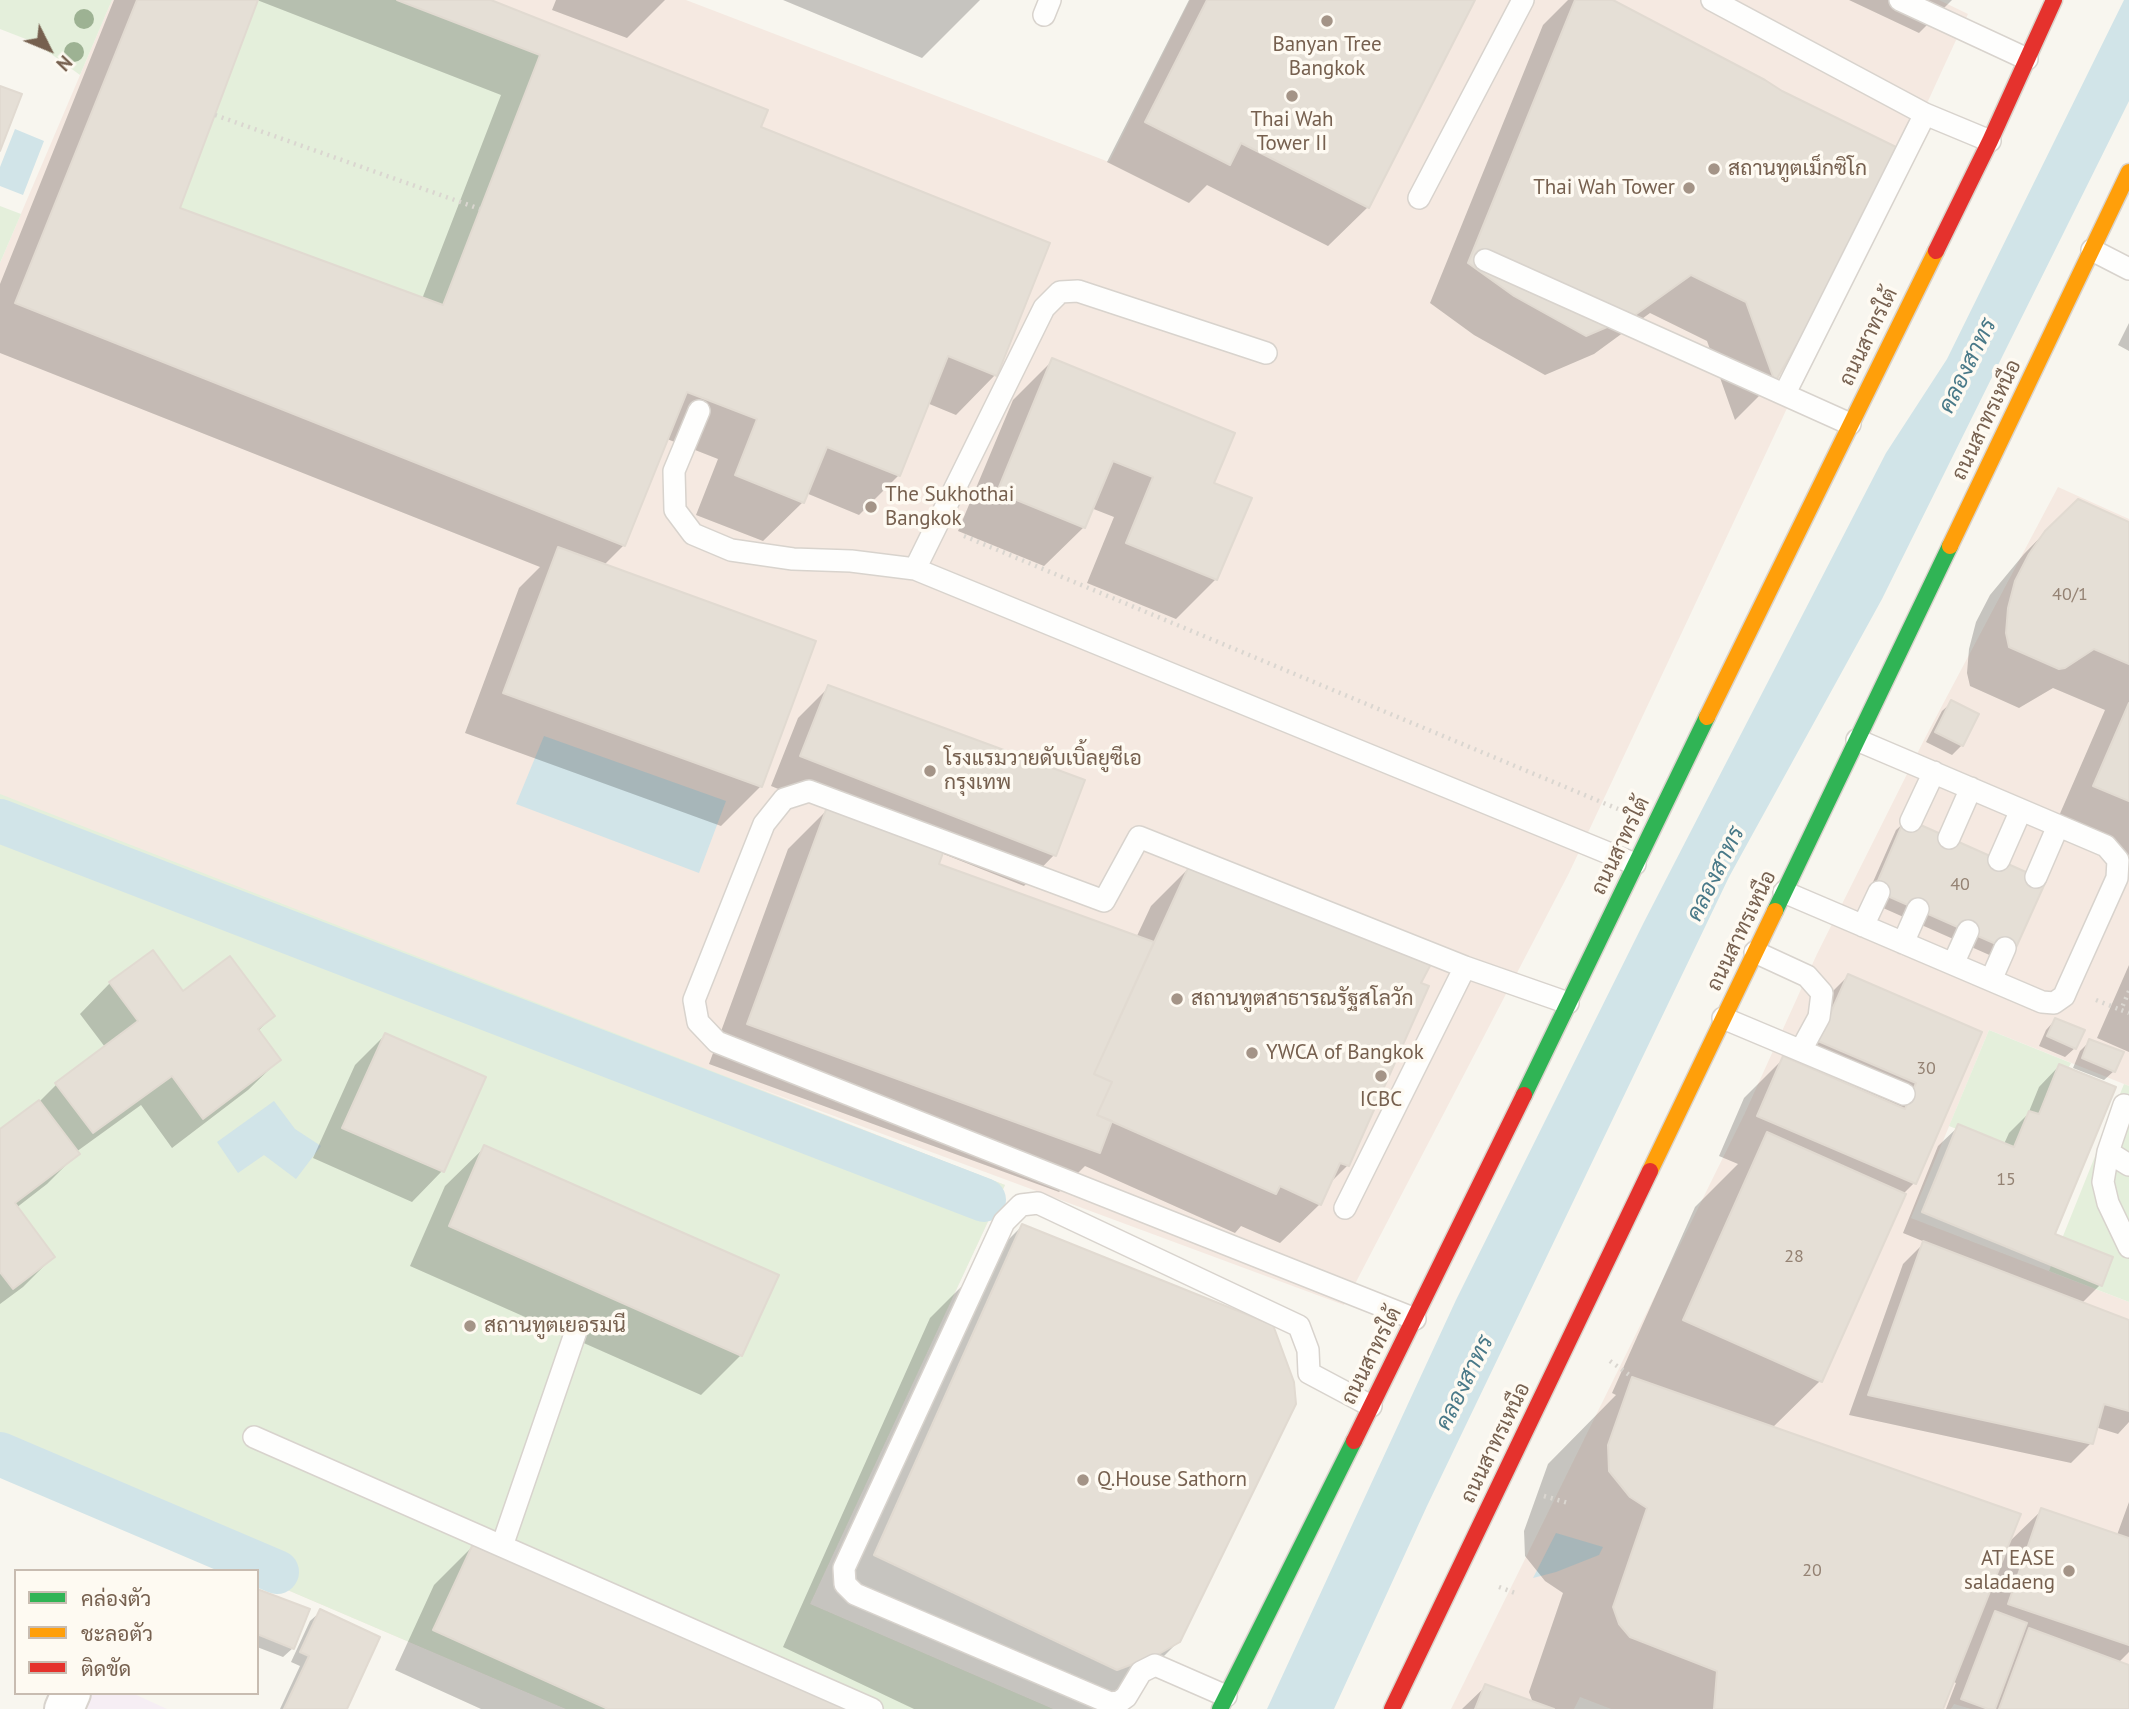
<!DOCTYPE html>
<meta charset="utf-8">
<style>
body{margin:0}
#map{position:relative;width:2129px;height:1709px;overflow:hidden;background:#f8f6ef;font-family:"PT Sans",Sarabun,sans-serif}
canvas{display:block}
.legend{position:absolute;left:14px;top:1569px;width:245px;height:126px;box-sizing:border-box;background:#fefaf2;border:2px solid #c8bcb1;margin:0;padding:9px 12px;list-style:none;font-size:21px;color:#76604f}
.legend li{display:flex;align-items:center;gap:14px;height:35px}
.legend b{width:35px;border:2px solid #c8bcb1}
.north{position:absolute;left:14px;top:14px;width:70px;height:70px;-webkit-text-stroke:5px #fefaf2;paint-order:stroke;rotate:133deg;font-size:19px;font-weight:700;line-height:28px;text-align:center;color:#76604f}
.north::after{content:'';display:block;margin:auto;width:24px;height:32px;background:#76604f;clip-path:polygon(50% 0,100% 100%,50% 72%,0 100%)}
</style>
<div id="map">
<canvas width="2129" height="1709"></canvas>
<ul class="legend">
<li><b style="height:9px;background:#30b455"></b>คล่องตัว</li>
<li><b style="height:9px;background:#ff9f0a"></b>ชะลอตัว</li>
<li><b style="height:9px;background:#e5322d"></b>ติดขัด</li>
</ul>
<div class="north">N</div>
</div>
<script>
const ctx = document.querySelector('canvas').getContext('2d');
ctx.lineJoin = 'round';
function fillPath(path, color) {
  ctx.fillStyle = color;
  ctx.fill(path, 'evenodd');
}
function shape(rows) {
  const path = new Path2D();
  for (const r of rows) {
    path.moveTo(r[0], r[1]);
    for (let i = 2; i < r.length; i += 2) path.lineTo(r[i], r[i + 1]);
  }
  return path;
}
function strokePath(path, color, width, dash) {
  ctx.strokeStyle = color;
  ctx.lineWidth = width;
  ctx.lineCap = dash ? 'butt' : 'round';
  ctx.setLineDash(dash || []);
  ctx.stroke(path);
}
function drawText(font, color, halo, rows, align = 'center') {
  ctx.font = font + ' "PT Sans",Sarabun,sans-serif';
  ctx.lineWidth = 7;
  ctx.setLineDash([]);
  ctx.textBaseline = 'middle';
  ctx.strokeStyle = halo;
  ctx.fillStyle = color;
  for (const [text, x, y, turn = 0] of rows) {
    ctx.save();
    ctx.translate(x, y);
    ctx.rotate((+turn || 0) * Math.PI / 180);
    ctx.textAlign = isNaN(turn) ? turn : align;
    if (halo) ctx.strokeText(text, 0, 0);
    ctx.fillText(text, 0, 0);
    ctx.restore();
  }
}
const commercial = shape([
 [112,0,686,0,1109,162,1190,0,1939,0,1968,14,1782,419,1569,873,1344,1305,745,1083,1005,1185,810,1604,1053,1709,566,1709,257,1577,257,1571,242,1571,0,1468,0,263],
 [2058,487,2129,519,2129,1086,1989,1030,1911,1218,2129,1302,2129,1709,1971,1709,1954,1704,1951,1709,1611,1709,1580,1697,1574,1709,1451,1709,1744,1115,1817,954,1926,736]
]);
const education = shape([
 [91,1693,132,1693,167,1709,83,1709]
]);
const green = shape([
 [0,0,112,0,80,75,36,43,0,29],
 [258,0,397,0,540,55,443,305,180,208],
 [0,206,21,214,0,263],
 [0,794,1005,1185,810,1604,1053,1709,566,1709,257,1577,257,1571,242,1571,0,1468],
 [1989,1030,2071,1063,2023,1155,1949,1126],
 [2124,1084,2129,1086,2129,1302,2049,1271]
]);
const water = shape([
 [2124,0,2129,0,2129,101,1882,599,1729,877,1427,1506,1334,1709,1267,1709,1456,1300,1644,922,1886,453,1947,359],
 [15,129,44,141,23,195,0,186,0,167],
 [544,736,726,801,699,873,516,804],
 [274,1101,295,1129,321,1146,296,1179,264,1155,238,1173,217,1142],
 [1556,1533,1603,1547,1599,1555,1556,1572,1533,1578]
]);
const shadow = shape([
 [114,0,486,0,759,128,995,375,956,415,927,403,899,475,859,515,806,493,803,502,763,541,696,515,718,459,667,439,624,545,604,565,814,642,760,787,721,826,465,733,519,588,540,567,0,353,0,284],
 [257,0,501,95,422,299,177,209],
 [556,0,665,0,627,38,552,10],
 [783,0,980,0,922,58],
 [1189,0,1473,0,1368,207,1328,246,1207,185,1189,203,1107,162],
 [1568,0,1609,0,1803,331,1774,381,1735,420,1707,341,1650,313,1594,354,1545,375,1474,335,1430,303,1543,25],
 [1849,0,1952,0,1919,33],
 [2129,323,2129,351,2118,345],
 [1053,360,1212,484,1216,579,1176,619,1087,583,1114,517,1091,508,1084,527,1044,566,958,531,1013,400],
 [2064,513,2129,524,2129,858,2055,825,2105,710,2053,688,2019,708,1970,686,1967,673,1969,649,1976,622,1990,595,2024,554],
 [829,687,1054,855,1024,886,941,853,937,865,1136,938,1151,906,1191,866,1419,984,1348,1165,1329,1184,1320,1204,1280,1243,1241,1226,1235,1233,1085,1166,1059,1192,709,1064,788,849,828,809,771,786,798,718],
 [1952,702,1962,745,1952,755,1926,742,1942,711],
 [1906,821,2044,882,2003,961,1865,900,1896,830],
 [2129,965,2129,1052,2097,1038],
 [1848,976,1980,1033,1914,1183,1904,1193,1820,1381,1772,1428,2006,1545,2042,1510,2117,1535,2129,1502,2129,1652,2118,1663,2129,1667,2129,1709,1946,1709,1956,1683,1952,1681,1941,1709,1462,1709,1486,1686,1533,1703,1529,1692,1563,1593,1545,1581,1525,1556,1524,1531,1548,1464,1616,1395,1612,1393,1695,1207,1738,1164,1719,1156,1744,1098,1784,1058,1789,1060,1808,1016],
 [110,983,183,993,273,1016,258,1031,279,1060,248,1090,172,1148,141,1105,76,1152,77,1154,47,1184,16,1208,53,1257,23,1287,0,1304,0,1131,36,1105,57,1084,105,1047,80,1014],
 [2055,1020,2075,1048,2065,1057,2039,1046,2046,1030],
 [385,1035,442,1171,412,1202,313,1158,355,1065],
 [2090,1041,2114,1071,2104,1080,2073,1068,2080,1051],
 [2059,1066,2053,1234,2100,1285,2081,1304,2129,1322,2129,1422,2118,1434,2095,1427,2091,1443,2071,1463,1849,1415,1903,1264,1925,1242,1903,1233,1938,1146,1959,1126,2004,1144,2009,1133,2028,1114,2039,1087],
 [485,1147,741,1355,701,1395,410,1266,445,1186],
 [1022,1226,1179,1641,1111,1709,914,1709,783,1647,930,1318],
 [473,1546,845,1709,481,1709,395,1670,434,1585],
 [257,1591,293,1648,283,1657,257,1647],
 [320,1612,346,1709,280,1709,300,1666,291,1662,310,1621]
]);
const canal = shape([
 [0,821,984,1200],
 [0,1454,277,1572]
]);
const building = shape([
 [137,0,258,0,180,208,443,305,540,55,397,0,491,0,768,110,761,127,1050,243,997,376,948,356,900,476,827,447,804,503,735,475,757,419,687,392,625,546,15,303,137,0],
 [1207,0,1475,0,1369,208,1241,143,1230,165,1145,122,1207,0],
 [1575,0,1613,0,1765,80,1782,91,1898,148,1804,332,1775,382,1746,302,1691,275,1635,315,1586,336,1514,296,1468,263,1575,0],
 [0,86,22,94,0,151,0,86],
 [1052,358,1235,433,1214,483,1252,498,1217,580,1126,543,1153,477,1113,461,1085,528,997,492,1052,358],
 [2078,499,2129,522,2129,664,2094,649,2065,668,2059,669,2009,647,2006,633,2008,608,2015,581,2029,554,2045,531,2078,499],
 [558,547,816,641,762,787,503,693,558,547],
 [828,685,1085,780,1056,856,800,756,828,685],
 [1951,700,1979,714,1963,746,1935,732,1951,700],
 [2129,703,2129,801,2093,786,2129,703],
 [827,807,944,850,939,864,1154,942,1094,1074,1112,1082,1097,1115,1112,1121,1100,1153,747,1024,827,807],
 [1905,818,2046,881,2014,952,1874,890,1905,818],
 [1190,864,1432,962,1421,983,1429,986,1349,1166,1340,1163,1321,1205,1280,1186,1276,1194,1097,1115,1112,1082,1094,1074,1190,864],
 [153,950,183,991,230,956,275,1016,258,1029,281,1060,203,1119,172,1076,93,1133,55,1083,138,1021,109,982,153,950],
 [1848,974,1982,1032,1916,1184,1757,1116,1783,1056,1905,1109,1916,1083,1818,1041,1848,974],
 [2055,1018,2085,1030,2076,1049,2047,1036,2055,1018],
 [385,1033,486,1077,444,1172,342,1128,385,1033],
 [2089,1039,2124,1052,2115,1072,2082,1058,2089,1039],
 [2059,1064,2116,1087,2055,1234,2113,1257,2102,1286,1922,1212,1958,1124,2014,1147,2029,1111,2039,1114,2059,1064],
 [39,1100,80,1154,15,1203,55,1257,13,1289,0,1272,0,1129,39,1100],
 [1767,1132,1906,1194,1822,1382,1683,1320,1767,1132],
 [484,1145,779,1275,742,1356,449,1226,484,1145],
 [1022,1224,1273,1325,1294,1382,1296,1404,1180,1642,1157,1655,1117,1670,874,1555,1022,1224],
 [1923,1241,2129,1320,2129,1411,2104,1404,2093,1444,1868,1395,1923,1241],
 [1632,1377,2021,1514,1943,1709,1714,1709,1717,1671,1630,1637,1619,1624,1613,1607,1647,1508,1630,1497,1609,1471,1608,1445,1632,1377],
 [2041,1508,2129,1538,2129,1645,2008,1604,2041,1508],
 [473,1544,849,1709,608,1709,433,1630,473,1544],
 [257,1589,310,1609,294,1649,257,1634,257,1589],
 [320,1609,380,1637,347,1709,284,1709,309,1656,300,1652,320,1609],
 [1995,1611,2027,1623,1995,1709,1988,1709,1961,1699,1995,1611],
 [2029,1628,2129,1665,2129,1709,1999,1709,2029,1628],
 [1485,1684,1554,1709,1475,1709,1485,1684]
]);
const path = shape([
 [215,115,480,209],
 [964,536,1618,809],
 [2129,991,2121,1010,2129,1013],
 [2096,1000,2121,1010],
 [1610,1361,1632,1377],
 [1544,1496,1568,1503],
 [1499,1587,1518,1594]
]);
const lane = shape([
 [1712,0,1925,114,1990,141],
 [1900,0,2027,59],
 [1044,15,1050,0],
 [1419,198,1523,0],
 [2092,250,2129,269],
 [1485,260,1850,424],
 [1785,393,1925,114],
 [699,411,674,471,675,510,693,534,731,550,793,559,851,561,915,569,1635,864],
 [915,569,1044,308,1060,292,1078,291,1266,353],
 [1911,821,1934,772],
 [1949,838,1971,788],
 [1999,860,2021,810],
 [2036,877,2058,826],
 [1784,892,2042,1002,2054,1003,2064,996,2067,989,2117,878,2118,860,2106,846,1857,740],
 [1863,926,1879,892],
 [1903,943,1918,909],
 [1755,952,1807,976,1822,993,1819,1017,1801,1050],
 [1953,964,1968,931],
 [1991,980,2005,948],
 [1723,1018,1904,1094],
 [2124,1105,2108,1152,2129,1165],
 [2108,1152,2103,1182,2108,1203,2129,1247],
 [1345,1208,1465,967],
 [1415,1319,717,1042,698,1022,694,1000,764,824,784,799,809,791,1104,901,1139,837,1465,967,1568,1003],
 [254,1437,872,1709],
 [502,1546,577,1328],
 [1226,1696,1155,1665,1141,1672,1126,1697,1119,1702,1110,1703,855,1594,845,1584,844,1568,1004,1222,1021,1205,1038,1203,1299,1326,1308,1350,1309,1373,1371,1406]
]);
const street = shape([
 [64,1709,71,1693]
]);
const fast = shape([
 [1775,911,1950,546],
 [1524,1095,1707,717],
 [1220,1709,1354,1441]
]);
const slow = shape([
 [1950,546,2129,172],
 [1707,717,1936,251],
 [1650,1171,1775,911]
]);
const jam = shape([
 [1936,251,1990,141,2054,0],
 [1354,1441,1524,1095],
 [1392,1709,1650,1171]
]);
const trees = [
 [84,19],
 [74,52]
];
const markers = [
 [1327,21,7,"#a49487"],
 [1292,96,7,"#a49487"],
 [1714,169,7,"#a49487"],
 [1689,188,7,"#a49487"],
 [871,507,7,"#a49487"],
 [930,771,7,"#a49487"],
 [1177,999,7,"#a49487"],
 [1252,1053,7,"#a49487"],
 [1381,1076,7,"#a49487"],
 [470,1326,7,"#a49487"],
 [1083,1480,7,"#a49487"],
 [2069,1571,7,"#a49487"]
];
const numberNames = [
 ["40/1",2070,595],
 ["40",1960,885],
 ["30",1926,1069],
 ["15",2006,1180],
 ["28",1794,1257],
 ["20",1812,1571]
];
const poiNames = [
 ["Banyan Tree",1327,45,"center"],
 ["Bangkok",1327,69,"center"],
 ["Thai Wah",1292,120,"center"],
 ["Tower II",1292,144,"center"],
 ["สถานทูตเม็กซิโก",1728,169],
 ["Thai Wah Tower",1675,188,"right"],
 ["The Sukhothai",885,495],
 ["Bangkok",885,519],
 ["โรงแรมวายดับเบิ้ลยูซีเอ",944,759],
 ["กรุงเทพ",944,783],
 ["สถานทูตสาธารณรัฐสโลวัก",1191,999],
 ["YWCA of Bangkok",1266,1053],
 ["ICBC",1381,1100,"center"],
 ["สถานทูตเยอรมนี",484,1326],
 ["Q.House Sathorn",1097,1480],
 ["AT EASE",2055,1559,"right"],
 ["saladaeng",2055,1583,"right"]
];
const streetNames = [
 ["ถนนสาทรใต้",1869,337,-64],
 ["ถนนสาทรเหนือ",1987,420,-64],
 ["ถนนสาทรใต้",1621,846,-64],
 ["ถนนสาทรเหนือ",1742,931,-64],
 ["ถนนสาทรใต้",1372,1356,-63],
 ["ถนนสาทรเหนือ",1496,1443,-64]
];
const waterNames = [
 ["คลองสาทร",1968,366,-64],
 ["คลองสาทร",1716,874,-64],
 ["คลองสาทร",1465,1383,-64]
];
fillPath(commercial, '#f5e9e1');
fillPath(education, '#f6eef4');
fillPath(green, '#e4efdb');
fillPath(water, '#d1e4e8');
fillPath(shadow, '#0003');
strokePath(canal, '#d1e4e8', 44);
fillPath(building, '#e5dfd6');
strokePath(building, '#e1dad1', 2);
strokePath(lane, '#d8d3cd', 24);
strokePath(street, '#d8d3cd', 42);
strokePath(fast, '#d9d3cc', 19);
strokePath(slow, '#d9d3cc', 19);
strokePath(jam, '#d9d3cc', 19);
strokePath(path, '#dad6d0', 4.5, [2, 5]);
strokePath(lane, '#fefefd', 21);
strokePath(street, '#fefefd', 38);
strokePath(fast, '#30b455', 16);
strokePath(slow, '#ff9f0a', 16);
strokePath(jam, '#e5322d', 16);
ctx.fillStyle = '#9db293';
for (const [x, y] of trees) {
  ctx.beginPath();
  ctx.arc(x, y, 10, 0, 2 * Math.PI);
  ctx.fill();
}
for (const [x, y, r, color] of markers) {
  const dot = new Path2D();
  dot.arc(x, y, r, 0, 2 * Math.PI);
  ctx.fillStyle = color;
  ctx.fill(dot);
  strokePath(dot, '#fefaf2', 2.5);
}
drawText('18px', '#948273', null, numberNames);
drawText('21px', '#76604f', '#fefaf2', poiNames, 'left');
drawText('21px', '#76604f', '#fefaf2', streetNames);
drawText('italic 23px', '#497988', '#fefaf2', waterNames);
</script>
